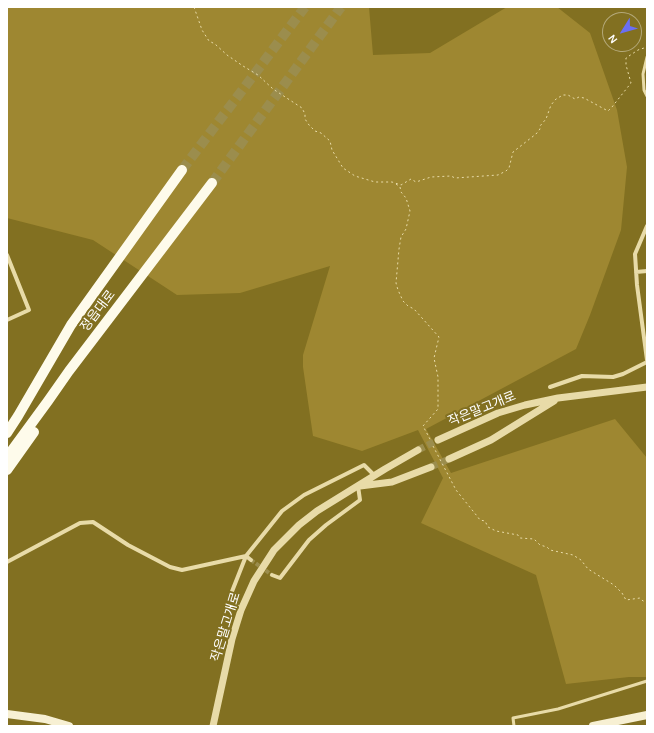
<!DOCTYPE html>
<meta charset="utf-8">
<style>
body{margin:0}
#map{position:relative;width:654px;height:733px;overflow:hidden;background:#827021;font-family:Karla,sans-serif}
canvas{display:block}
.frame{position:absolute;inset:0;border:8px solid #fff;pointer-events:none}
.north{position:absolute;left:602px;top:12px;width:40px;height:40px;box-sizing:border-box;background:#827021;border:1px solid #b4a97a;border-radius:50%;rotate:233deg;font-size:11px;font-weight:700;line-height:16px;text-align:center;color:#fff}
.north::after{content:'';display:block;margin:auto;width:14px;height:18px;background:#6a6ff4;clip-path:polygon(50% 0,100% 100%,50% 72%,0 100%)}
</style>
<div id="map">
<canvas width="654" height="733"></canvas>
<div class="frame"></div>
<div class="north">N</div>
</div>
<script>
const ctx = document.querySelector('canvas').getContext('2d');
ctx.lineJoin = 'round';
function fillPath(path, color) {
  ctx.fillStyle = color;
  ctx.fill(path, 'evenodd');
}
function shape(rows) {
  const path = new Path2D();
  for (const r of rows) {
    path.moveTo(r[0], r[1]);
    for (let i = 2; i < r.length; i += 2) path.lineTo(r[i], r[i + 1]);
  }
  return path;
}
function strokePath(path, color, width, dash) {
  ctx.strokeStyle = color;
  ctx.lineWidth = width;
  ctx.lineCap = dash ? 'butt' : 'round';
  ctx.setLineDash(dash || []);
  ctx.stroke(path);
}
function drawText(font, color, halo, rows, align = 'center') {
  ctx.font = font + ' Karla,"Noto Sans KR",sans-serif';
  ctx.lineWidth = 4;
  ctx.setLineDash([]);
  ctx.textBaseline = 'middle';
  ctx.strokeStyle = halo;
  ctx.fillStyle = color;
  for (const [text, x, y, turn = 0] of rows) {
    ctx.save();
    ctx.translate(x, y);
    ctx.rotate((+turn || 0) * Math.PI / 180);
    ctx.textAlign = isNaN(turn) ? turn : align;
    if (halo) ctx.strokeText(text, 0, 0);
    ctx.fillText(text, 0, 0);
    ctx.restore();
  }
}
const green = shape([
 [7,7,369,7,373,55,430,53,507,7,557,7,590,33,617,110,627,167,621,230,590,315,576,349,426,429,451,473,615,419,647,458,647,677,629,677,566,684,536,575,421,523,443,478,418,430,362,451,313,436,303,367,303,355,330,266,240,293,177,295,93,240,7,218]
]);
const minorTunnel = shape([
 [251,560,272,575]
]);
const tertiaryTunnel = shape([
 [418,450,438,440],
 [431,467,449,459]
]);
const primaryTunnel = shape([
 [182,170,305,7],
 [212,183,341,7]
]);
const path = shape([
 [194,7,202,30,209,41,215,44,227,55,243,66,258,75,273,89,302,108,305,114,305,119,309,125,315,131,321,133,330,141,332,150,343,168,355,176,375,182,392,182,401,185,411,179,416,182,431,177,451,176,455,178,498,175,506,171,509,168,513,152,536,134,540,129,540,126,546,119,551,105,556,99,563,95,568,95,575,99,579,97,584,98,608,111,612,107,631,83,626,65,626,58,638,50,647,47],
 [396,184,400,187,401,192,406,198,410,211,406,229,401,237,399,249,396,283,398,290,403,301,408,306,414,309,439,337,434,358,438,377,438,409,423,426,431,441],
 [433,446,456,490,477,516,480,520,485,521,488,527,496,531,518,535,520,538,534,539,540,545,547,547,550,550,573,555,581,560,588,569,614,585,622,593,626,600,640,598,643,601,647,602]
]);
const service = shape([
 [647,57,643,74,644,90,647,96],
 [514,726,513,718,558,709,647,681]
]);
const minor = shape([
 [647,226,635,254,637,285,647,360],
 [7,255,29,310,7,320],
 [636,272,647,271],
 [550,387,582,376,613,377,623,374,647,362],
 [7,562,80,523,93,522,128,545,170,567,182,570,246,556,251,560],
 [272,575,280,578,309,540,326,525,360,500,358,486],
 [241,610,229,599,246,556,282,511,304,495,364,465,374,475]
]);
const tertiary = shape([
 [438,440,498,413,525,405,558,398,647,387],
 [449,459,491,440,554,401],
 [360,486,392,482,431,467],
 [213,726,232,639,241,610,254,581,274,550,299,525,317,511,385,469,418,450]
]);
const secondary = shape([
 [7,714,45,719,69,726],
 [593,726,647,715]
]);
const primary = shape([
 [7,433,18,416,71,325,182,170],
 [7,457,48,401,69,371,212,183],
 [7,470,34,432]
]);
const streetNames = [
 ["정읍대로",98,311,-53],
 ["작은말고개로",482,409,-22],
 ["작은말고개로",226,627,-73]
];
fillPath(green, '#9e8731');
strokePath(minorTunnel, '#9b8d4d', 4, [4, 2]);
strokePath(tertiaryTunnel, '#9b8d4d', 7, [7, 3.5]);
strokePath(primaryTunnel, '#9b8d4d', 10, [10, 5]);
strokePath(path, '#e8dba8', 1, [2, 3]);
strokePath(service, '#e8dba8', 3);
strokePath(minor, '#e8dba8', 4);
strokePath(tertiary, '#e8dba8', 7);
strokePath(secondary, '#f7f0d3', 8);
strokePath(primary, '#fefbeb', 10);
drawText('13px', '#fff', '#827021', streetNames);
</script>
